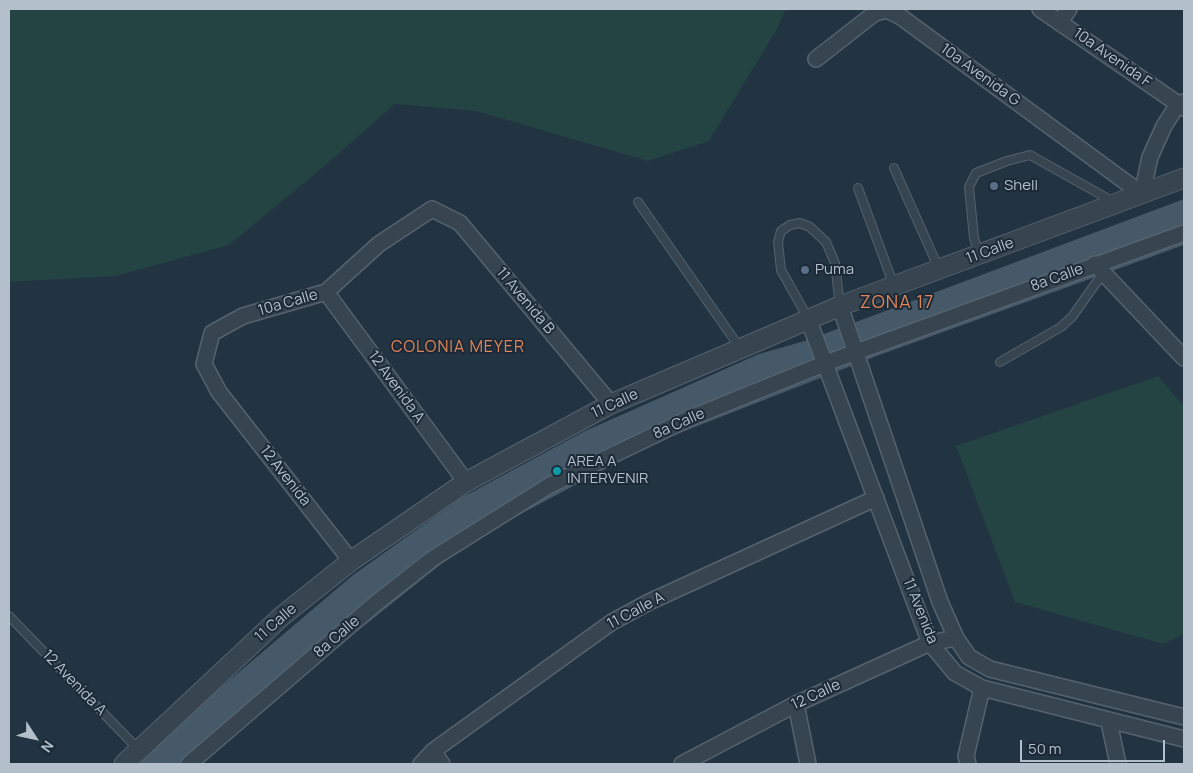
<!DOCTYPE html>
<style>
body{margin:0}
#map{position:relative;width:1193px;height:773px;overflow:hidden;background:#223342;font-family:Manrope,sans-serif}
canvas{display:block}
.frame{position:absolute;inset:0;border:10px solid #b3c0cc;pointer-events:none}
.north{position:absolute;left:10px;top:713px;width:50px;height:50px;-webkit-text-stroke:4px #1c2a37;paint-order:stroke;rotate:125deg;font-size:14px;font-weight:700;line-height:20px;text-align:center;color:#b3c0cc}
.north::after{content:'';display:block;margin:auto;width:18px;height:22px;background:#b3c0cc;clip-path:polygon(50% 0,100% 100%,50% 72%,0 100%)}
.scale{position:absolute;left:1020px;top:740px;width:145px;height:22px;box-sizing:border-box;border:2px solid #b3c0cc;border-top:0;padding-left:6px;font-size:15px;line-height:18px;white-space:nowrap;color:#b3c0cc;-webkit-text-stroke:4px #1c2a37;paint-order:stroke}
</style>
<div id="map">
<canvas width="1193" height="773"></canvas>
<div class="frame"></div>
<div class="north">N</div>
<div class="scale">50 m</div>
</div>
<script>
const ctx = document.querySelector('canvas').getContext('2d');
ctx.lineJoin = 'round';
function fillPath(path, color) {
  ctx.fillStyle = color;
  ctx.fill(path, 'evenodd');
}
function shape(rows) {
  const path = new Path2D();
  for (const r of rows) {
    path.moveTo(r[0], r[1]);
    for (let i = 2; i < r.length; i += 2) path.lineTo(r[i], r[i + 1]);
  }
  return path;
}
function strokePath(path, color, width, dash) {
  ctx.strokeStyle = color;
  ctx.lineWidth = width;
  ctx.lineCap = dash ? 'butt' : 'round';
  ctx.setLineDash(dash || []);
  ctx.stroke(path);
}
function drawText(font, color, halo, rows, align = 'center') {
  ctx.font = font + ' Manrope,sans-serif';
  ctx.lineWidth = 4;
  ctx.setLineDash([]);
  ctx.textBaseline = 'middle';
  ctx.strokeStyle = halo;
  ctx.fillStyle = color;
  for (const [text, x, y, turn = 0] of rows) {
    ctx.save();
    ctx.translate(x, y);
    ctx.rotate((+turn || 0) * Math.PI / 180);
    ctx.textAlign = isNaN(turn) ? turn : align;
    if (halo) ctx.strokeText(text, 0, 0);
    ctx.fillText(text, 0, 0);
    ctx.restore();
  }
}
const green = shape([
 [9,9,786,9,777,29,709,141,648,161,476,111,395,104,320,170,229,245,116,276,9,282],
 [1158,376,1184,406,1184,634,1163,644,1015,602,956,446]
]);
const building = shape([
 [1184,199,1184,245,874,357,654,443,470,541,191,764,131,764,353,575,461,498,585,431,759,354,808,340]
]);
const service = shape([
 [894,168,939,269],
 [858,188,894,286],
 [638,202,740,348],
 [979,254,974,238,969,187,976,173,1007,161,1030,155,1114,202],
 [809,320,781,270,778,242,781,231,790,225,800,223,810,227,826,242,835,263,840,306],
 [1000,362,1061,327,1072,317,1103,273],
 [9,616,139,750]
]);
const minor = shape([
 [1040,9,1184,108],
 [1060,22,1069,9],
 [816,59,875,13,887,10,901,17,1142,194,1150,157,1164,126,1178,104,1184,102],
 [1095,264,1184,358],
 [326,292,466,482],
 [840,306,940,602,956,638,969,657,990,669,1184,717],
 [809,321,930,643,955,673,982,688,1184,739],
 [351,561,219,392,204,364,212,333,243,316,326,292,379,244,432,209,460,223,611,404],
 [796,704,808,764],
 [1109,722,1118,764],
 [433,751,442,764],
 [189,764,375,604,432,559,550,485,688,419,826,363,1184,233],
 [421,764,433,751,612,622,649,602,876,498],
 [682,764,796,704,930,643,956,638],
 [968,764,966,756,982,688]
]);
const tertiary = shape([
 [124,764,282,616,351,561,466,482,611,404,840,306,1184,178]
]);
const markers = [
 [994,186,5,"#5c6f8a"],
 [805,270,5,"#5c6f8a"],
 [557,471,5,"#0f9aa8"]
];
const streetNames = [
 ["10a Avenida F",1112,58,35],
 ["10a Avenida G",980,75,36],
 ["11 Calle",990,251,-20],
 ["8a Calle",1057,278,-20],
 ["11 Avenida B",525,301,50],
 ["10a Calle",288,303,-16],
 ["12 Avenida A",396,387,54],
 ["11 Calle",615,404,-25],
 ["8a Calle",679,424,-24],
 ["12 Avenida",285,476,52],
 ["11 Calle A",636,611,-28],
 ["11 Avenida",920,611,68],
 ["11 Calle",276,623,-41],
 ["8a Calle",337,637,-41],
 ["12 Avenida A",74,683,46],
 ["12 Calle",816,695,-25]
];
const poiNames = [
 ["Shell",1004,186],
 ["Puma",815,270],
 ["AREA A",567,462],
 ["INTERVENIR",567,479]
];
const neighbourhoodNames = [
 ["COLONIA MEYER",458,348]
];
const quarterNames = [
 ["ZONA 17",897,303]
];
fillPath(green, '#244343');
fillPath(building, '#465968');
strokePath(service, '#55636f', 10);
strokePath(minor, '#55636f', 18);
strokePath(tertiary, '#55636f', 21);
strokePath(service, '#374551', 8);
strokePath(minor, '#374551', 15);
strokePath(tertiary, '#374551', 19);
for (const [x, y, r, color] of markers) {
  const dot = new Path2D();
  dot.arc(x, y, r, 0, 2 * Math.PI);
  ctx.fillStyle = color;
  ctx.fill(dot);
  strokePath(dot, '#1c2a37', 2);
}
drawText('15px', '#b3c0cc', '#1c2a37', streetNames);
drawText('15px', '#b3c0cc', '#1c2a37', poiNames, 'left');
ctx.letterSpacing = '1px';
drawText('16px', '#e0855a', '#1c2a37', neighbourhoodNames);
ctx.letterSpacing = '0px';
ctx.letterSpacing = '1px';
drawText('18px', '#e0855a', '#1c2a37', quarterNames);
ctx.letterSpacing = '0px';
</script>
